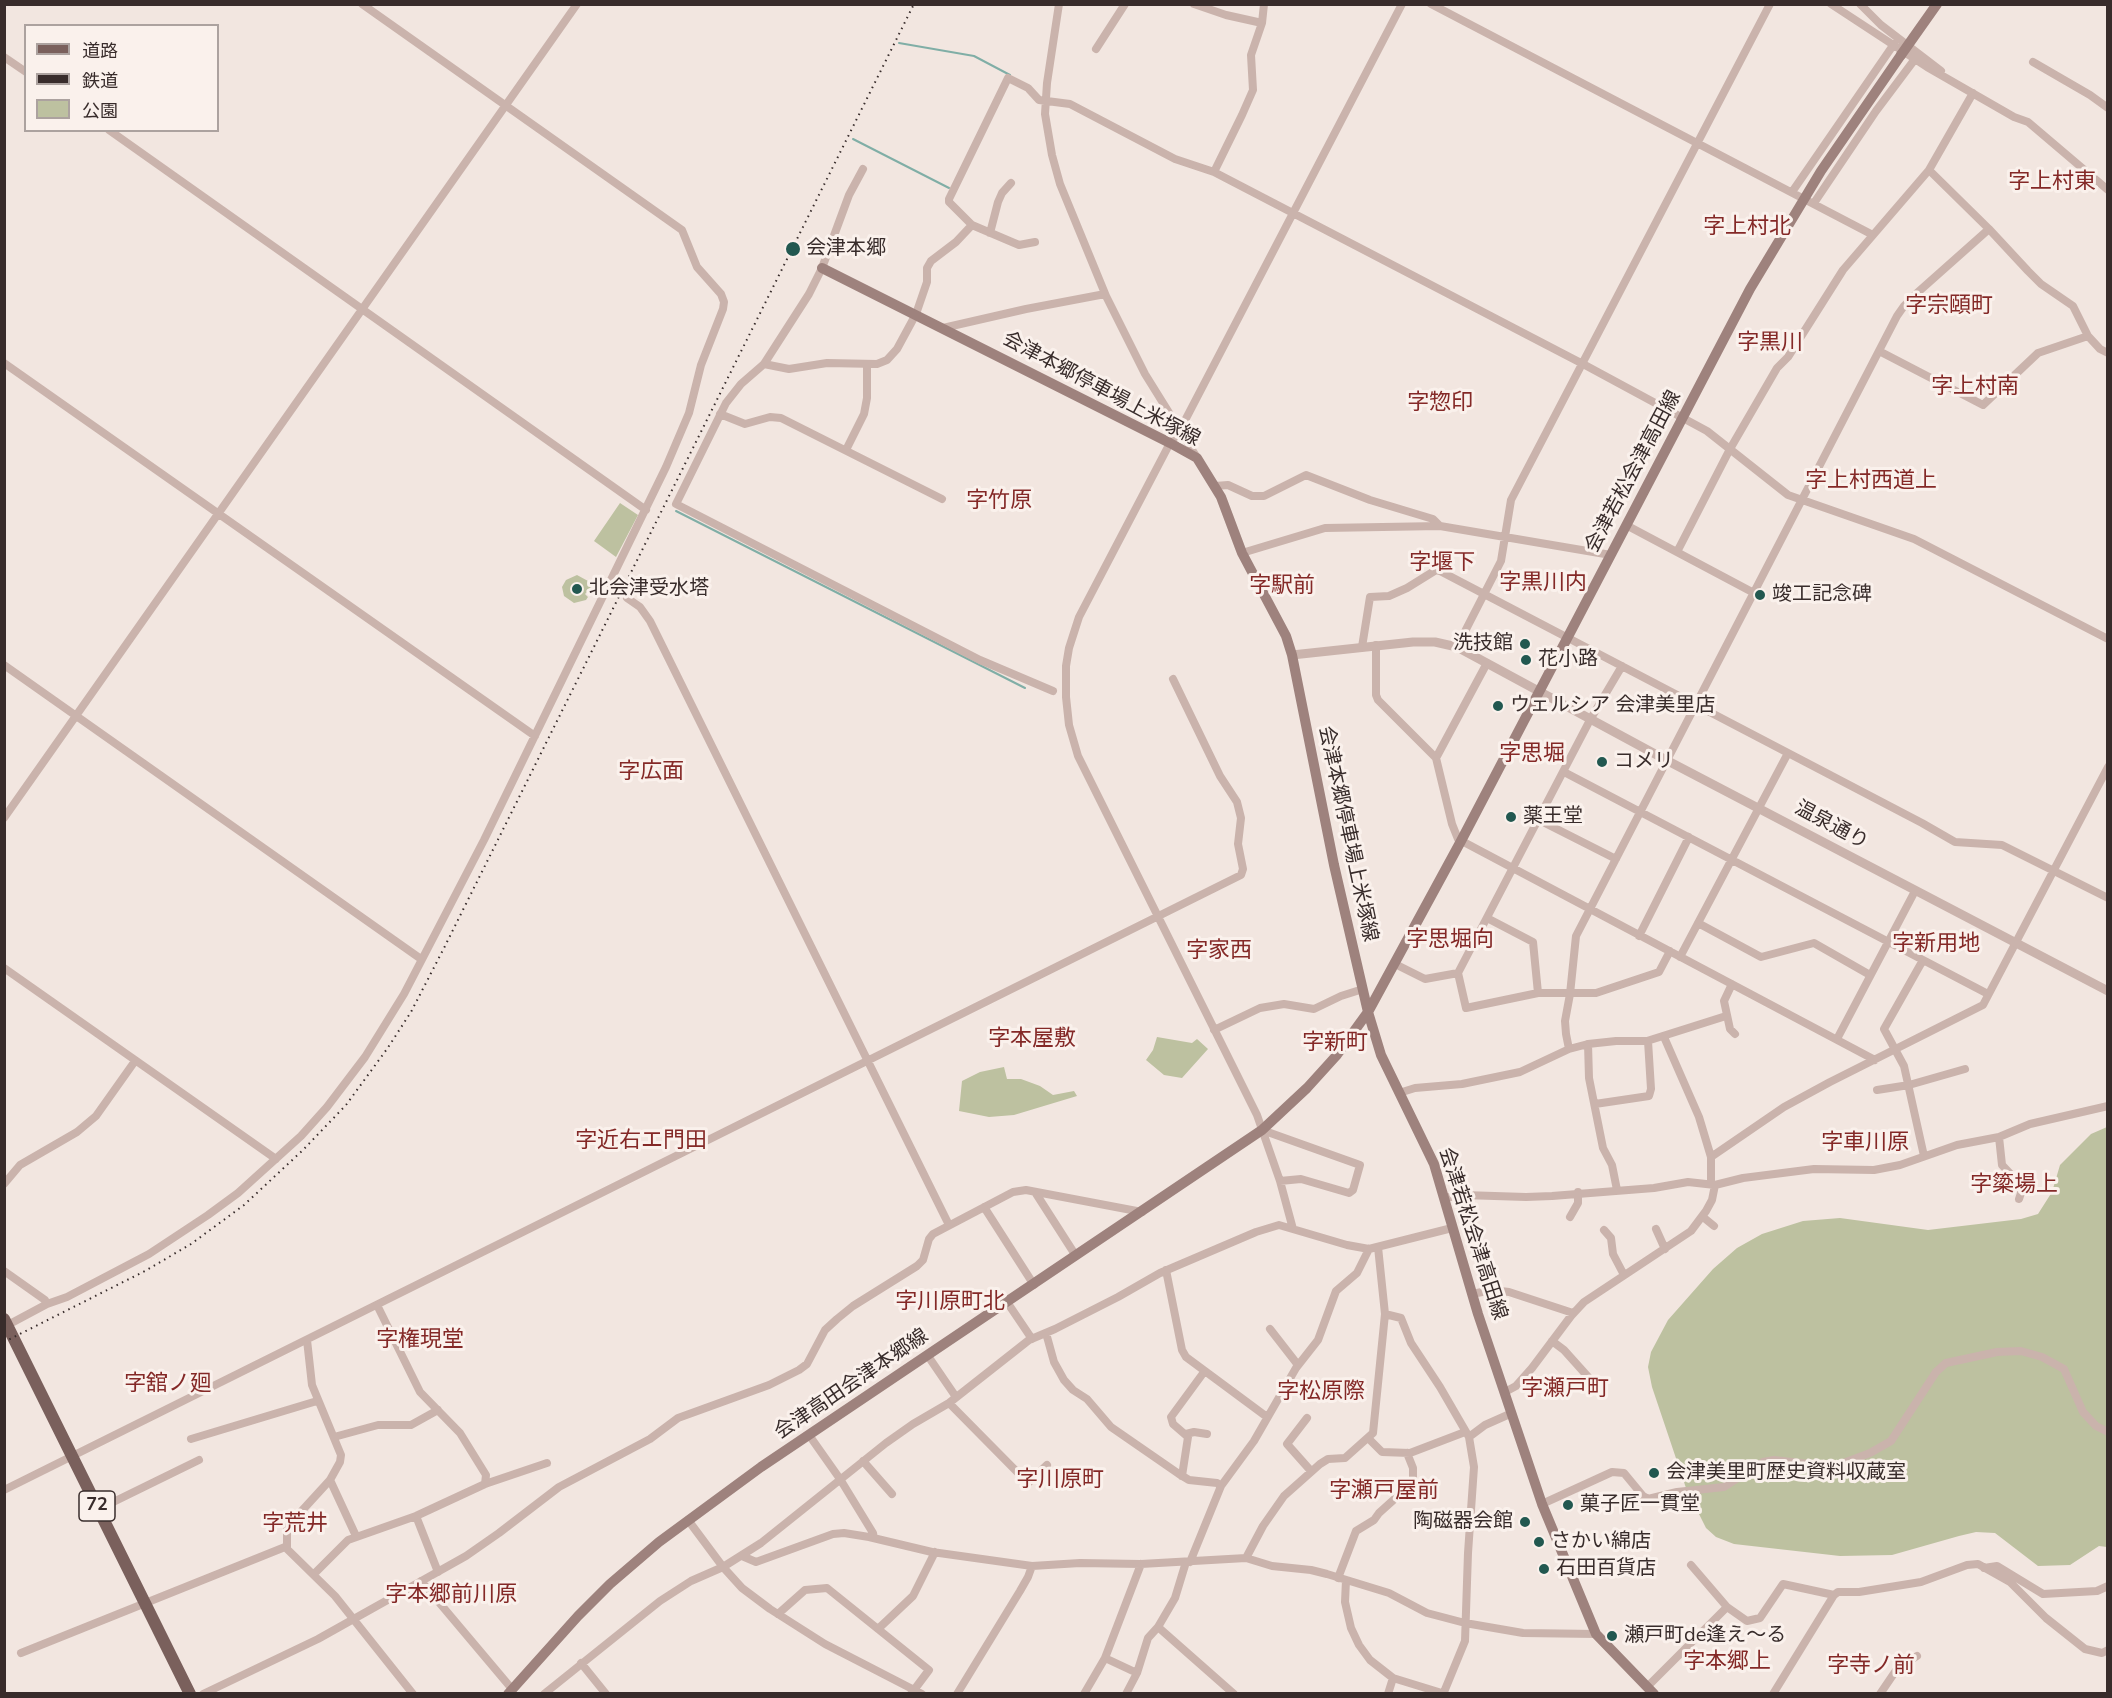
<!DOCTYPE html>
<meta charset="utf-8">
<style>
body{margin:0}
#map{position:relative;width:2112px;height:1698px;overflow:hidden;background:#f2e6e0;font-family:"Nunito Sans","Noto Sans JP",sans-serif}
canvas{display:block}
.frame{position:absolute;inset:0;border:6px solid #382c2b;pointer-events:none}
.legend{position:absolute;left:24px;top:24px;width:195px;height:108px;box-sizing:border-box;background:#faf1ec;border:2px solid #aca29f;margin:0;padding:8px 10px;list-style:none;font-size:18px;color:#382c2b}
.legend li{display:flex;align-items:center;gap:12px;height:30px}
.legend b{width:30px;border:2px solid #aca29f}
</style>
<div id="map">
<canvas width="2112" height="1698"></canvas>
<div class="frame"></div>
<ul class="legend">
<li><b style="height:8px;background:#7a605c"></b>道路</li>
<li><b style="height:8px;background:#382c2b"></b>鉄道</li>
<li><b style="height:16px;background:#bdc1a0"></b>公園</li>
</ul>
</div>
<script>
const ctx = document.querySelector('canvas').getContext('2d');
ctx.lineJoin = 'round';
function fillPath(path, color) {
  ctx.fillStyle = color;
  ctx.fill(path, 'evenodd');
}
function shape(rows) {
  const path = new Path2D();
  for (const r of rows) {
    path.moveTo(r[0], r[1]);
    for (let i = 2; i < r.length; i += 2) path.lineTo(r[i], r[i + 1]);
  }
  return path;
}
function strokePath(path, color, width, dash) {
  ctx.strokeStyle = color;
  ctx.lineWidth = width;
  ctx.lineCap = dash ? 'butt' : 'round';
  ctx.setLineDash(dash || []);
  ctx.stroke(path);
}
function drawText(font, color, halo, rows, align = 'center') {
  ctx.font = font + ' "Nunito Sans","Noto Sans JP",sans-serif';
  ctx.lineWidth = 6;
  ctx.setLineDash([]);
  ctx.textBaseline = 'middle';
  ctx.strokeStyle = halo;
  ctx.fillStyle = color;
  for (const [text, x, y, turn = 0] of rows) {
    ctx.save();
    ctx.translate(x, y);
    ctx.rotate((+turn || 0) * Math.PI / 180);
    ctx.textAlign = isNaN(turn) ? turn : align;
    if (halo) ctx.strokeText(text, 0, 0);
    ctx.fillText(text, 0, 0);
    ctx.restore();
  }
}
const green = shape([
 [620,503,638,515,616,557,594,541],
 [577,575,588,581,591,589,590,593,587,592,585,594,588,597,586,600,574,603,564,596,562,587,566,580],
 [1157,1037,1192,1043,1197,1039,1208,1049,1182,1078,1164,1075,1146,1060,1153,1050],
 [1004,1067,1007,1079,1021,1079,1040,1086,1053,1095,1074,1091,1077,1096,1014,1115,989,1117,959,1111,962,1081,980,1072],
 [2107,1127,2107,1547,2099,1546,2070,1565,2038,1566,1995,1533,1976,1532,1959,1536,1892,1555,1840,1556,1734,1544,1716,1537,1706,1528,1686,1488,1652,1387,1648,1367,1651,1352,1668,1320,1713,1269,1737,1248,1762,1234,1803,1221,1840,1218,1928,1230,2021,1219,2038,1214,2052,1192,2060,1165,2091,1134]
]);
const stream = shape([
 [899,43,974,56,1010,75],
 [853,139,949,188],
 [676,511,1025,688]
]);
const minor = shape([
 [1059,4,1047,83,1045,114,1052,155,1060,184,1106,296,1145,374,1196,456],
 [1194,4,1226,15,1262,23],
 [1431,4,1871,234],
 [1831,4,1927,67,2014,117,2028,122,2108,190],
 [1860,4,1881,25,1941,71],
 [1096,49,1125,4],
 [4,57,26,72],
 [2033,62,2090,95,2108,108],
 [109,130,646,510],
 [863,169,849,195,822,268,809,294,764,364,741,384,726,403,676,504,980,660,1053,691],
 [1929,170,1973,93],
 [1214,172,1242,115,1253,90,1251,55,1262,23,1264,4],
 [1792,192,1894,44],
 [1814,203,1876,111,1915,59],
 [990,233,998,202,1002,193,1011,183],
 [1035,242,1019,245,972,225,949,202,949,199,1008,78,1028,88,1039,100,1070,104,1175,159,1214,172,1583,364,1707,431,1788,495,1914,539,2108,639],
 [943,328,1026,309,1105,294],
 [1879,351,1983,405,2038,353,2088,336],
 [4,363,535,736],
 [764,364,789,369,827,363,877,364,887,360,897,349,916,314,927,282,927,268,931,261,956,242,972,225],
 [720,414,745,424,770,417,781,418,942,499],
 [846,450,864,414,867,398,867,364],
 [1215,486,1228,485,1252,496,1264,496,1306,475,1370,500,1433,519,1440,526],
 [1626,525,1754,593],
 [1677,552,1730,449,1777,368,1788,357,1843,270,1929,170,1989,229,2028,271,2041,284,2073,306,2088,336,2100,349,2108,353],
 [1242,553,1325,528,1440,526,1611,555],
 [627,598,640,607,650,621,949,1225],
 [1376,645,1376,695,1378,700,1436,758,1452,824,1458,839,1875,1060],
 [1362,647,1370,597,1389,596,1407,588,1436,570,1440,571,1922,823,1955,842,2002,845,2108,898],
 [1457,647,1501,561,1511,500,1770,4],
 [4,665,421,959],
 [1622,666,1590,720,1458,973,1466,1008,1538,993,1596,993,1659,972,1670,951],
 [1436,758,1487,663],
 [1564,772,1988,994],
 [4,818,577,4],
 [1539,820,1616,859],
 [1487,918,1533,942,1538,993],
 [1698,923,1761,957,1814,943,1870,975],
 [1639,936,1689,837],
 [1680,957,1788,753],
 [1923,960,1884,1029,1904,1066,1924,1156],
 [1395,964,1425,979,1458,973],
 [4,968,276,1159],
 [1732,984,1724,1001,1730,1029,1735,1034],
 [1214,1030,1260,1008,1284,1004,1314,1009,1341,996,1363,989],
 [1664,1037,1699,1117,1711,1157,1711,1184],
 [1837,1039,1915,891],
 [1588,1044,1616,1041,1647,1041,1726,1016],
 [1877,1090,1909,1085,1965,1069],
 [1399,1093,1415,1088,1462,1084,1520,1072,1569,1049],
 [1595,1104,1649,1096,1651,1089,1648,1041],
 [1262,1130,1360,1165,1353,1190,1349,1193,1301,1179,1280,1181],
 [1999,1137,2002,1165,2020,1184,2021,1193,2019,1199],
 [1711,1157,1784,1107,1830,1082,1983,1005,2108,767],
 [4,1184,20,1165,77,1132,96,1116,135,1061],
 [1617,1190,1612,1165,1603,1148,1589,1078,1588,1044,1569,1049,1566,1034,1565,1021,1570,994,1576,936,1897,316,1904,306,1917,293,1989,229],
 [1035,1192,1076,1256],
 [1444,1198,1463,1195,1526,1197,1552,1196,1654,1188,1688,1182,1715,1185,1743,1178,1814,1169,1874,1170,1900,1165,1957,1145,1999,1137,2030,1124,2108,1106],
 [984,1207,1034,1285],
 [1570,1217,1578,1203,1578,1192],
 [1703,1217,1714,1226],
 [1293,1229,1280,1181,1257,1115,1078,756,1069,725,1066,697,1066,666,1069,648,1079,617,1170,443,1180,430,1402,4],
 [1656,1229,1665,1249],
 [1604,1230,1611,1238,1613,1254,1624,1275],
 [1378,1247,1385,1314,1401,1318,1411,1343,1440,1387,1469,1437],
 [1166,1270,1182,1350,1186,1357,1267,1417],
 [4,1271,45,1300,47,1304],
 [1472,1294,1492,1290,1509,1292,1573,1313],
 [1007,1302,1032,1339],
 [377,1305,420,1392,460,1433,486,1475,485,1484],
 [4,1327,47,1304,67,1297,149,1254,208,1215,238,1193,301,1136,327,1107,365,1057,404,994,484,840,666,467,689,413,701,365,723,309,724,302,721,294,697,267,682,230,362,4],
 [1270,1329,1298,1365],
 [1046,1333,1054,1362,1064,1380,1073,1390,1087,1399,1111,1427,1179,1474,1189,1480,1217,1483,1221,1486],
 [1552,1341,1564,1350,1590,1379],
 [928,1356,956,1397],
 [1505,1392,1516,1386,1532,1368,1571,1316,1584,1302,1691,1231,1706,1211,1712,1200,1715,1185],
 [949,1403,1028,1483,1047,1465],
 [1307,1418,1287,1444,1311,1471],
 [1186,1434,1194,1432,1207,1434],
 [809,1435,840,1479,873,1533,874,1538],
 [334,1437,378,1425,411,1425,438,1410],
 [191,1439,317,1401],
 [1369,1439,1382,1452,1410,1453,1465,1432],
 [863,1461,892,1494],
 [1182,1476,1188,1437,1173,1424,1171,1417,1204,1372],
 [330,1480,356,1536],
 [4,1490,1241,875,1243,869,1238,844,1241,818,1237,802,1220,776,1173,679],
 [1542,1504,1612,1472,1624,1473,1643,1496,1648,1499,1677,1492,1724,1487,1763,1462,1774,1460,1826,1466,1838,1465,1870,1453,1891,1441,1936,1372,1946,1363,1997,1352,2021,1351,2042,1357,2064,1369,2083,1412,2096,1426,2108,1432],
 [99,1509,199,1460],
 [416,1516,438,1572],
 [688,1520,723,1567,742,1588,770,1609,825,1644,922,1694],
 [287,1548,287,1527,330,1480,340,1462,341,1455,312,1385,307,1340],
 [742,1556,756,1562,833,1534,844,1533,869,1537,932,1552,1032,1566,1080,1563,1141,1564,1246,1558,1272,1566,1311,1570,1327,1574,1389,1593,1427,1613,1465,1623,1523,1633,1596,1634],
 [1246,1558,1263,1526,1284,1496,1320,1464,1328,1459,1345,1458,1373,1433,1385,1314],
 [1190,1562,1221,1486,1254,1441,1296,1368,1318,1340,1336,1291,1357,1273,1369,1249],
 [1691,1565,1727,1607,1747,1621,1760,1618,1783,1584,1834,1595],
 [1984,1568,1997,1566,2043,1594,2097,1591,2108,1586],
 [314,1574,348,1540,416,1516,485,1484,547,1463],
 [1338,1578,1356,1531,1374,1520,1379,1513,1409,1486,1413,1478,1413,1468,1407,1453],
 [1346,1580,1345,1602,1351,1628,1359,1645,1370,1660,1393,1678,1445,1694],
 [421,1581,512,1689],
 [778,1614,805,1590,827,1588,929,1670,911,1694],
 [1158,1627,1234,1694],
 [878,1629,913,1596,935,1552],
 [21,1653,285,1547,335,1596,413,1694],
 [1105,1658,1141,1564],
 [581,1663,606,1694],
 [1647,1687,1727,1607],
 [1444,1692,1465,1641,1468,1553,1474,1467,1469,1437,1485,1425,1512,1413],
 [203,1694,318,1639,466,1556,499,1533,559,1487,650,1439,678,1418,769,1385,799,1370,807,1364,825,1330,837,1319,853,1306,917,1266,923,1260,929,1239,933,1234,1013,1192,1026,1190,1142,1212],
 [544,1694,660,1601,691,1581,723,1567,761,1543,886,1443,913,1424,949,1403,1029,1340,1055,1329,1118,1297,1160,1273,1256,1232,1279,1225,1347,1245,1369,1249,1452,1228],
 [957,1694,1020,1591,1028,1577,1032,1566],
 [1084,1694,1105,1658,1137,1673,1148,1638,1158,1627,1175,1598,1186,1562],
 [1126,1694,1137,1673],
 [1388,1694,1393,1678],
 [1773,1694,1834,1595,1838,1592,1859,1592,1921,1582,1967,1565,1978,1564,2010,1582,2046,1618,2085,1649,2102,1653,2108,1650],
 [1880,1694,1897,1669,1917,1656]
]);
const tertiary = shape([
 [1292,655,1413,642,1435,642,1457,647,1668,761,2108,991]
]);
const secondary = shape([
 [508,1694,578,1616,610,1584,659,1542,761,1467,1262,1130,1307,1088,1336,1056,1368,1012,1334,865,1292,655,1286,636,1242,553,1221,497,1197,458,1170,443,822,268],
 [1654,1694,1596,1634,1542,1504,1478,1314,1434,1164,1381,1055,1368,1012,1461,841,1750,289,1821,171,1901,55]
]);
const primary = shape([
 [4,1319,190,1694]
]);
const rail = shape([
 [4,1342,145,1271,191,1244,244,1205,303,1150,346,1105,387,1049,411,1012,444,948,914,4]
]);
const secondaryBridge = shape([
 [1901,55,1937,4]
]);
const markers = [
 [793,249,8,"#225850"],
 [577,589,6,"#225850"],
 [1760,595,6,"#225850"],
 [1525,644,6,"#225850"],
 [1526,660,6,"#225850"],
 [1498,706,6,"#225850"],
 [1602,762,6,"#225850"],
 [1511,817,6,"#225850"],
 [1654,1473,6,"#225850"],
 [1568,1505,6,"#225850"],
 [1525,1522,6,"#225850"],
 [1539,1542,6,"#225850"],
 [1544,1569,6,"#225850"],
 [1612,1636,6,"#225850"]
];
const shields = [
 [97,1506,36]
];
const shieldNames = [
 ["72",97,1506]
];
const poiNames = [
 ["会津本郷",806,249],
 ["北会津受水塔",589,589],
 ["竣工記念碑",1772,595],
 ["洗技館",1513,644,"right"],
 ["花小路",1538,660],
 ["ウェルシア 会津美里店",1510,706],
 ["コメリ",1614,762],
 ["薬王堂",1523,817],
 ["会津美里町歴史資料収蔵室",1666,1473],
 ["菓子匠一貫堂",1580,1505],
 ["陶磁器会館",1513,1522,"right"],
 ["さかい綿店",1551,1542],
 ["石田百貨店",1556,1569],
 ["瀬戸町de逢え〜る",1624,1636]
];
const streetNames = [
 ["会津本郷停車場上米塚線",1101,390,28],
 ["会津若松会津高田線",1634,472,-62],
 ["温泉通り",1831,826,28],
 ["会津本郷停車場上米塚線",1347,834,78],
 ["会津若松会津高田線",1472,1234,72],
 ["会津高田会津本郷線",852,1385,-34]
];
const quarterNames = [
 ["字上村東",2052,183],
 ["字上村北",1747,228],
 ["字宗頤町",1949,307],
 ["字黒川",1770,344],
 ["字上村南",1975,388],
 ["字惣印",1440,404],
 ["字上村西道上",1871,482],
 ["字竹原",999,502],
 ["字堰下",1442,564],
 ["字黒川内",1543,584],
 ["字駅前",1282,587],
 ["字思堀",1532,755],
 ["字広面",651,773],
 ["字思堀向",1450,941],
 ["字新用地",1936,945],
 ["字家西",1219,952],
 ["字本屋敷",1032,1040],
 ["字新町",1335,1044],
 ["字近右エ門田",641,1142],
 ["字車川原",1865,1144],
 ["字簗場上",2014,1186],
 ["字川原町北",950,1303],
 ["字権現堂",420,1341],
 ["字舘ノ廻",168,1385],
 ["字瀬戸町",1565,1390],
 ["字松原際",1321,1393],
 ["字川原町",1060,1481],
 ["字瀬戸屋前",1384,1492],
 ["字荒井",295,1525],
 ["字本郷前川原",451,1596],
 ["字本郷上",1727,1663],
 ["字寺ノ前",1871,1667]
];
fillPath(green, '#bdc1a0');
strokePath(stream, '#80aea6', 2);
strokePath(minor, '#cab3ac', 8);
strokePath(tertiary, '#cab3ac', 9);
strokePath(secondary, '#9e827d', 10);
strokePath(primary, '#7a605c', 12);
strokePath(rail, '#382c2b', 2, [1.5, 4.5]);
strokePath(secondaryBridge, '#9e827d', 10);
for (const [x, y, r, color] of markers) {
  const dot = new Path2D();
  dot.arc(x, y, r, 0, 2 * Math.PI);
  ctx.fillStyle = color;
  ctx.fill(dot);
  strokePath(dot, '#faf1ec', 2);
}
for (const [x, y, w] of shields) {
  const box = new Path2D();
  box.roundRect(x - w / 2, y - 15, w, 30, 4.5);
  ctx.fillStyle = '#faf1ec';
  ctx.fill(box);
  strokePath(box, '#382c2b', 1.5);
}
drawText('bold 18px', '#382c2b', null, shieldNames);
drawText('20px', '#382c2b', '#faf1ec', poiNames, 'left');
drawText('20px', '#382c2b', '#faf1ec', streetNames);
drawText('22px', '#842927', '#faf1ec', quarterNames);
</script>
